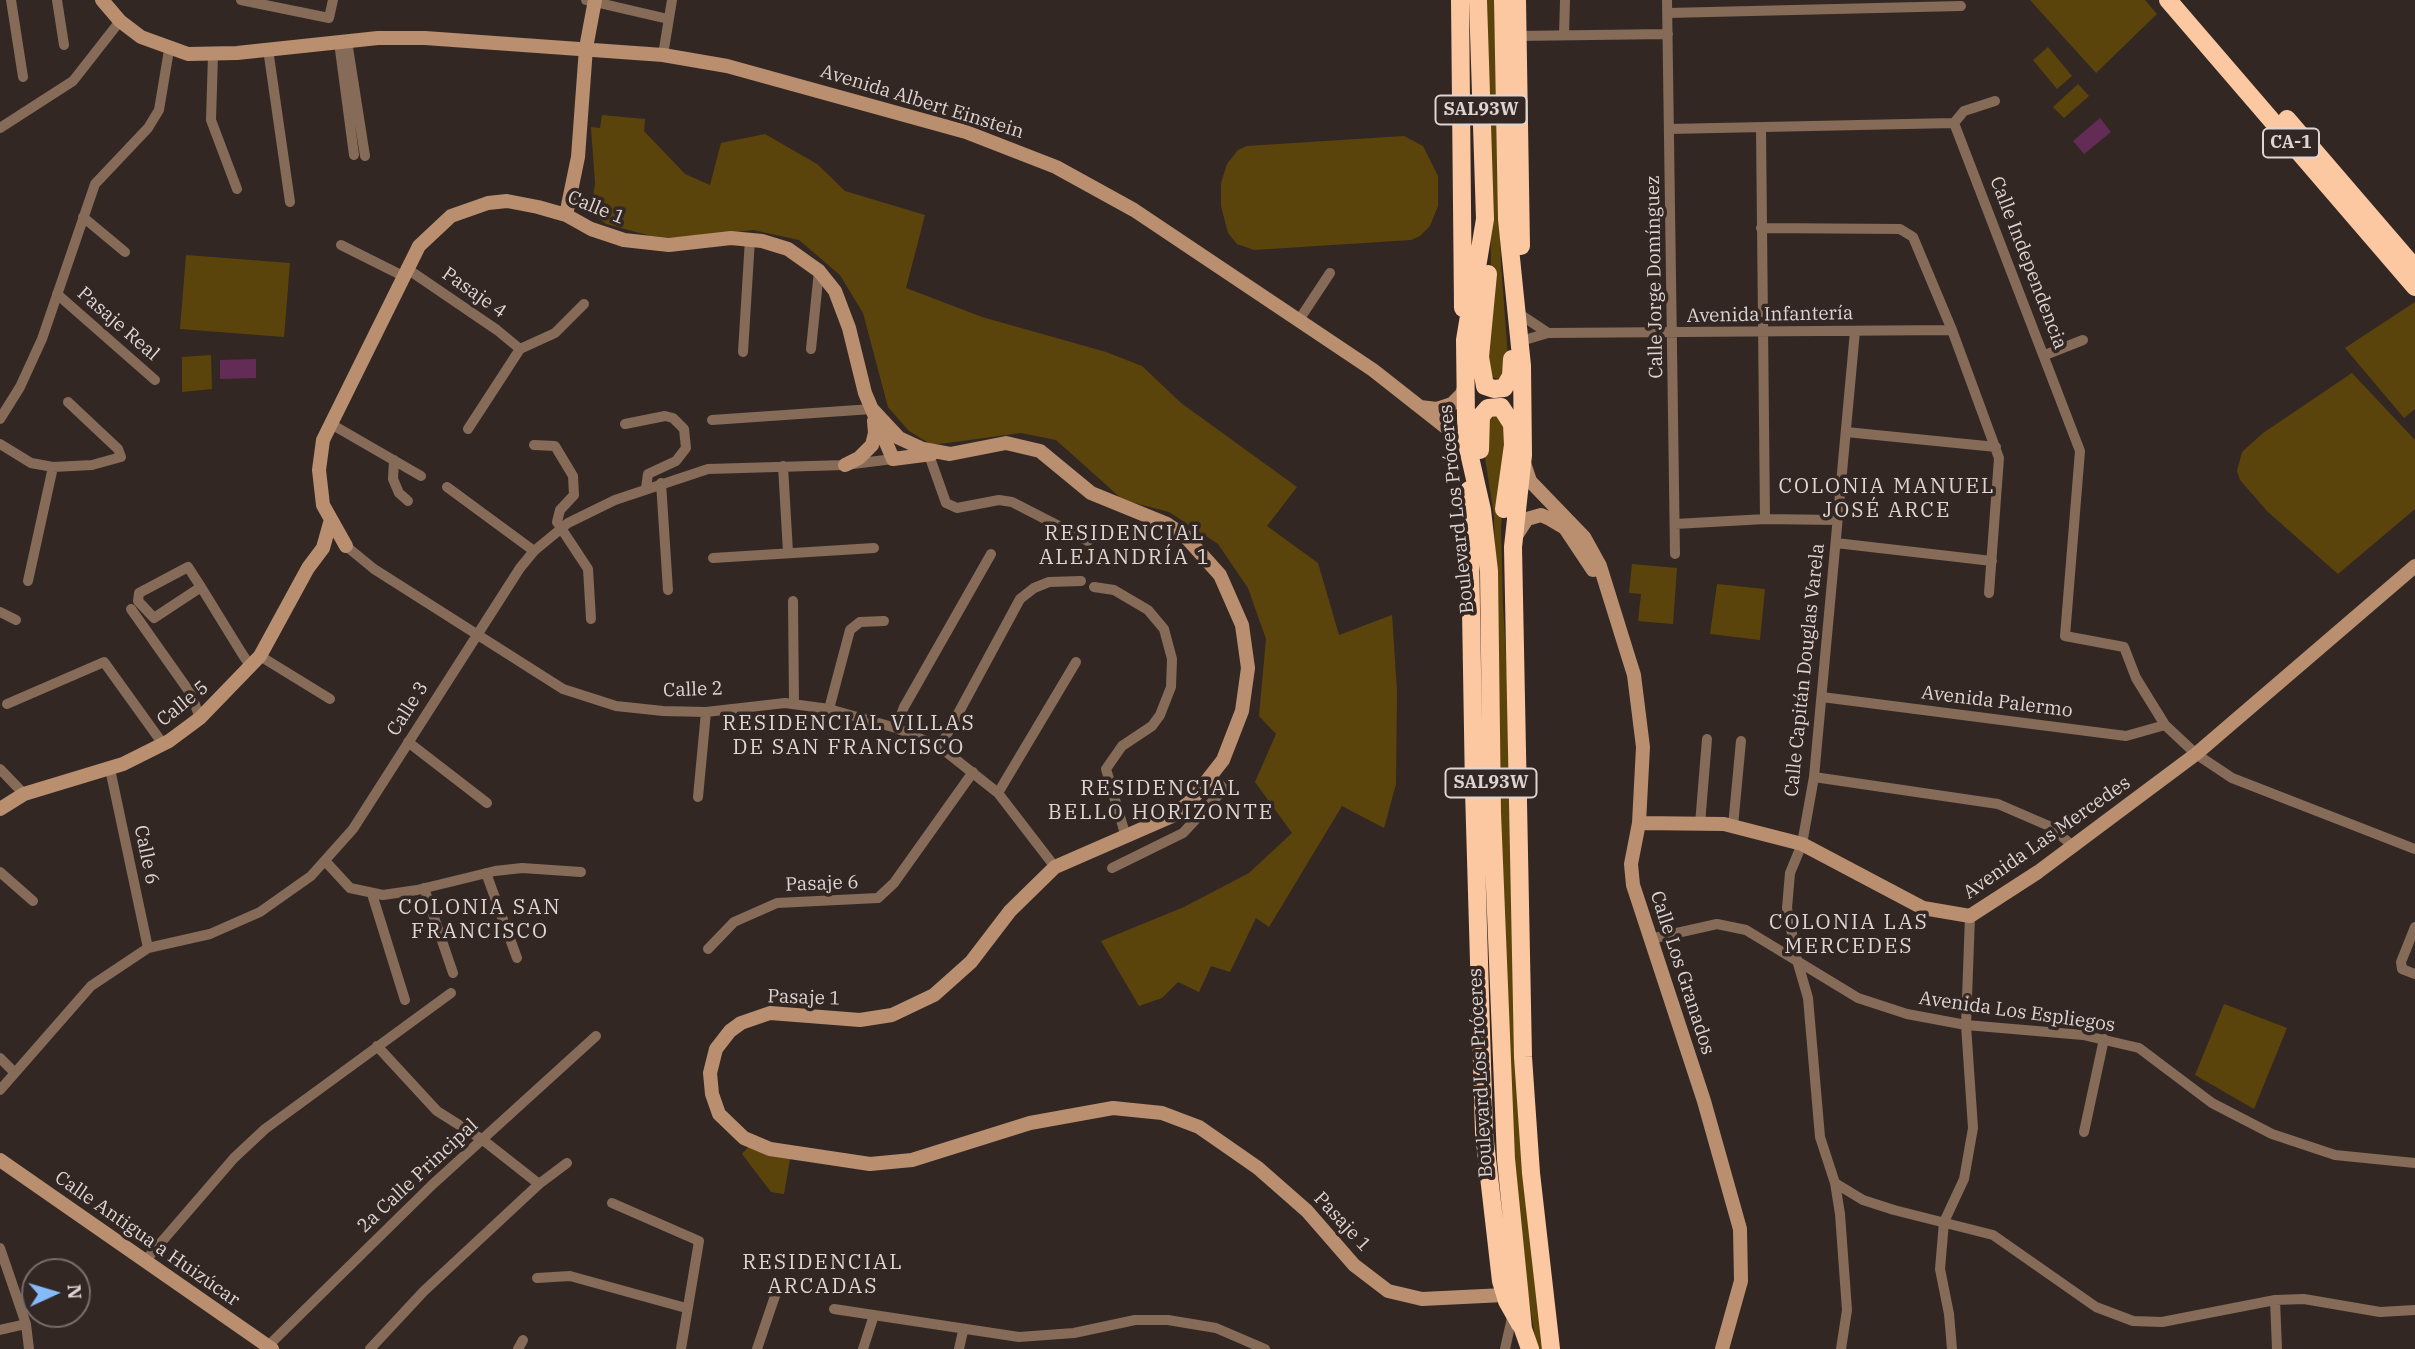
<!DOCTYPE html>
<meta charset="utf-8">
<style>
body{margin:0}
#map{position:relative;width:2415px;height:1349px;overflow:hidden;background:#332724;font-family:"IBM Plex Serif",serif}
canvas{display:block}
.north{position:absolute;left:21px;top:1258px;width:70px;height:70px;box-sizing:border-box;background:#332724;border:2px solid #776d6a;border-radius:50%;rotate:86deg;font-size:19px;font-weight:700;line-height:28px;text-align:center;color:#ddd5d3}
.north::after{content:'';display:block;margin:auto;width:24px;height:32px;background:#86bbfb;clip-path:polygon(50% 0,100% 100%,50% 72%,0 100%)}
</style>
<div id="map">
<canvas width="2415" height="1349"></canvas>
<div class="north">N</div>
</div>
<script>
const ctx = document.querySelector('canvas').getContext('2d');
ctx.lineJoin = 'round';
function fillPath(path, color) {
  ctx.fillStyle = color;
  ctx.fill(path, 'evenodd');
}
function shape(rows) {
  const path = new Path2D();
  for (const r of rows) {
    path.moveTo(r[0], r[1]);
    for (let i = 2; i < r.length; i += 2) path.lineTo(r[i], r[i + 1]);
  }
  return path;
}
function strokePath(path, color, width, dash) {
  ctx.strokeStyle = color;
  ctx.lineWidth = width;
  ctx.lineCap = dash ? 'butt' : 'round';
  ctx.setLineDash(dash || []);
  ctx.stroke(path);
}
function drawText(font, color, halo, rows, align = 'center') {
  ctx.font = font + ' "IBM Plex Serif",serif';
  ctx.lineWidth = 7;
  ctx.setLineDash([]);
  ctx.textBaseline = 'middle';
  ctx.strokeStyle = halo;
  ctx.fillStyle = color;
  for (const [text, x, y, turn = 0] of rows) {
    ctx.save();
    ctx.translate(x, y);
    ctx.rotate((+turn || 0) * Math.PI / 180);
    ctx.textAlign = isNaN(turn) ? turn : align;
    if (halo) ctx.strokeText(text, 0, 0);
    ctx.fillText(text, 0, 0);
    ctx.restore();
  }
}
const green = shape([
 [1487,0,1494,0,1501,264,1508,358,1500,379,1490,377,1487,372,1491,268],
 [2030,0,2145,0,2157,14,2096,73],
 [2048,47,2072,76,2057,89,2033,60],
 [2078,84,2089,96,2064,118,2053,107],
 [602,115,645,119,644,131,685,174,710,185,721,143,765,134,817,164,845,191,925,215,906,288,982,317,1106,352,1142,366,1181,403,1297,487,1267,526,1318,563,1339,635,1392,615,1397,691,1396,784,1384,828,1342,806,1269,927,1256,918,1230,972,1211,966,1199,992,1178,982,1162,998,1139,1006,1101,941,1184,907,1249,873,1292,833,1255,782,1276,734,1259,716,1266,639,1248,588,1218,544,1169,512,1123,500,1056,440,1021,433,932,445,909,431,888,407,863,313,840,275,799,240,753,230,674,238,651,236,606,224,591,213,595,183,591,127,600,128],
 [1404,136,1423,146,1438,176,1438,206,1430,226,1420,236,1411,240,1254,250,1237,244,1228,233,1221,206,1221,183,1227,164,1238,150,1247,146],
 [186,255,290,263,284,337,180,329],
 [2415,302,2415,409,2404,418,2345,348],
 [211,355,212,389,182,392,182,357],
 [2352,373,2415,440,2415,509,2338,574,2267,511,2240,480,2237,471,2242,452,2263,433],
 [1497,415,1508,424,1501,529,1503,605,1546,1349,1537,1349,1524,1271,1513,1153,1502,921,1494,516,1483,445,1486,421],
 [1632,564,1677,568,1673,624,1638,621,1641,594,1629,593],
 [1717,584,1765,589,1760,640,1710,634],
 [2224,1004,2287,1028,2254,1109,2195,1075],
 [751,1144,790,1159,784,1194,771,1192,742,1154]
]);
const water = shape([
 [2100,118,2111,132,2084,154,2073,141],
 [256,359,256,378,220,379,220,360]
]);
const street = shape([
 [11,0,23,77],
 [57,0,64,45],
 [241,0,329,18,333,0],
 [586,0,668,19],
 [1667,0,1675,554],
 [1668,13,1961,6],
 [1564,35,1565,0],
 [1517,36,1668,34],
 [347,41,365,156],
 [339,42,354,155],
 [268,49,290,202],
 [213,55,211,120,237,189],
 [663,55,672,0],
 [1954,123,2080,451,2065,636,2124,647,2136,678,2165,725,2196,754,2232,778,2415,849],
 [1954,123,1964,111,1995,101],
 [0,128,73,81,120,21],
 [1761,128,1765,519],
 [1669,129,1954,123],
 [83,217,125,252],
 [1761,228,1900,229,1913,237,1952,330,1999,458,1989,593],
 [341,245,403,276],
 [406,268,497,330,520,349],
 [57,294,155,380],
 [1521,315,1548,333],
 [1299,320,1330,273],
 [1521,341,1548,333,1952,330],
 [811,349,819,271],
 [743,352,750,239],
 [2045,355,2083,340],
 [0,419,20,387,42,339,95,184,148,128,159,110,169,50],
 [712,420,872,409],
 [331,424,421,476],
 [625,424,665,416,673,418,684,429,686,448,676,461,648,474,646,488],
 [468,429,520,349,555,333,584,304],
 [1846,432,1996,447],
 [0,444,31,463,53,467,92,465,121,457,118,449,68,402],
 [534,445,555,446,573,476,574,495,560,510,557,522,588,569,591,619],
 [929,455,946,503,957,508,999,500,1012,502,1088,541],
 [394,460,393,479,399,493,408,501],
 [783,466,788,552],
 [661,483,668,590],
 [447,487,534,551],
 [1675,524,1765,519,1837,520],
 [1836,543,1992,561],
 [346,546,374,569,563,689,616,706,663,711,706,712,785,703,829,709,896,728,940,747,998,793,1055,867],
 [713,558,874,548],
 [28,581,53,467],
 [201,587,154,618,138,601,139,593,188,567,201,587,241,652,251,667],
 [1094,587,1114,590,1148,610,1164,629,1172,659,1171,687,1160,715,1152,726,1122,746,1106,769,1126,837],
 [793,601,794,704],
 [131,609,191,694,200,718],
 [0,612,16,620],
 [260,656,330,699],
 [1822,697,2126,736,2165,725],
 [7,704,104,662,163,744],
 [829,709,850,630,860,622,884,621],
 [896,728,904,707,991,554],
 [408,742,487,803],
 [940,747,1020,599,1034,588,1049,582,1081,581],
 [0,769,24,794],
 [110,769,148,948],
 [1814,777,1998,804,2049,826,2072,845],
 [998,793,1076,662],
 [698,797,706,712],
 [1700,824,1707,739],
 [1733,826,1741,741],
 [326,862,350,888,383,895,417,890,495,871,522,868,581,872],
 [1112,868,1183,833,1224,789,1212,776],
 [0,872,33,901],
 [486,873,517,958],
 [424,888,453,973],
 [372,894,405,1000],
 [2415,927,2401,962,2402,969,2415,974],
 [1650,939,1717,924,1746,930,1858,998,1907,1014,1966,1025,2083,1035,2139,1048,2212,1103,2272,1134,2335,1155,2415,1163],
 [708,949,734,922,777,903,878,898,894,883,973,772],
 [377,1046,437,1111,483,1140,539,1184],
 [0,1058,15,1073],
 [0,1090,91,986,148,948,210,934,260,912,311,876,353,829,520,568,534,551,568,523,615,500,708,469,845,465,893,459],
 [2084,1132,2104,1039],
 [1835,1183,1863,1200,1894,1210,1993,1235,2096,1307,2133,1321,2162,1322,2275,1300,2304,1299,2380,1312,2415,1310],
 [612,1203,699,1241,681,1349],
 [0,1248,26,1324,29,1349],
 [145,1261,234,1158,265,1129,451,993],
 [537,1278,570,1276,686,1308],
 [2275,1300,2277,1349],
 [834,1309,1019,1337,1074,1333,1135,1320,1168,1320,1216,1328,1265,1349],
 [0,1330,26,1324],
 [268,1346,432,1185,596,1036],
 [370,1349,424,1291,539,1184,567,1163],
 [518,1349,523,1340],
 [757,1349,777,1290],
 [863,1349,874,1315],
 [959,1349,963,1331],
 [1505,1349,1513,1313],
 [1841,1349,1847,1310,1840,1214,1835,1183,1820,1137,1808,998,1797,960,1787,908,1790,873,1802,844,1814,777,1855,331],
 [1952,1349,1949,1314,1940,1269,1944,1222,1964,1179,1973,1128,1966,1025,1970,916]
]);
const secondary = shape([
 [102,0,120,21,141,37,188,54,237,53,378,38,425,38,663,55,727,66,966,132,1056,167,1134,210,1373,370,1467,444],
 [566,215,578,157,586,48,595,0],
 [1420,407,1437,409,1452,404,1462,394,1465,385],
 [872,409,899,438,923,449,950,454,1006,443,1040,451,1091,493,1167,524,1185,536,1220,575,1242,625,1248,668,1242,711,1223,760,1191,801,1172,816,1055,867,1010,911,971,962,934,995,892,1015,860,1020,770,1013,741,1023,730,1031,716,1049,710,1073,712,1094,719,1114,744,1138,770,1149,870,1164,912,1160,1030,1123,1113,1108,1162,1113,1199,1127,1258,1168,1307,1211,1354,1265,1388,1291,1422,1299,1504,1295],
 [1524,463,1530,481,1584,537,1600,566,1634,675,1643,747,1639,823,1631,864,1633,885,1704,1101,1740,1229,1741,1281,1722,1349],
 [845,465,859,458,872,445,875,433,874,421],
 [1516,536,1527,519,1541,515,1548,518,1565,528,1593,570],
 [346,546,323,505,319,470,323,440,419,246,451,216,488,203,507,201,538,207,566,215,591,229,624,240,669,245,731,238,762,241,788,249,819,271,835,291,849,328,865,393,893,459,932,454],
 [0,809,24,794,123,764,169,741,200,718,260,656,308,568,323,548,330,523],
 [1639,823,1724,824,1802,844,1923,908,1970,916,2038,872,2196,754,2415,566],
 [0,1160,272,1349]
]);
const highway = shape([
 [1460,0,1463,308],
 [1478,0,1485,219,1465,340,1466,418,1467,444,1482,510,1489,571,1492,813,1506,1159,1523,1329,1530,1349],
 [1503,0,1507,219,1522,366,1523,455,1513,547,1523,1057,1531,1173,1551,1349],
 [1517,0,1521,246],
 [2168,0,2415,287],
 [2287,119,2415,268],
 [1488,274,1480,357,1485,386,1494,389,1504,388,1511,376,1512,359],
 [1480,450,1481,416,1488,408,1501,407,1512,424,1513,445,1504,509],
 [1469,490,1474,790,1484,1133,1501,1281,1507,1301,1520,1324]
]);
const shields = [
 [1481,110,91],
 [2291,143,56],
 [1491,783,91]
];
const shieldNames = [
 ["SAL93W",1481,110],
 ["CA-1",2291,143],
 ["SAL93W",1491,783]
];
const streetNames = [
 ["Avenida Albert Einstein",922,102,17],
 ["Calle 1",596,208,22],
 ["Calle Independencia",2028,263,69],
 ["Calle Jorge Domínguez",1655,277,-91],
 ["Pasaje 4",474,293,35],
 ["Avenida Infantería",1770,315,-1],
 ["Pasaje Real",118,324,41],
 ["Boulevard Los Próceres",1457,509,-96],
 ["Calle Capitán Douglas Varela",1805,670,-84],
 ["Calle 2",693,690,-2],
 ["Avenida Palermo",1997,702,7],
 ["Calle 5",183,704,-39],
 ["Calle 3",408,709,-58],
 ["Avenida Las Mercedes",2047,838,-35],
 ["Calle 6",146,855,78],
 ["Pasaje 6",822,884,-2],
 ["Calle Los Granados",1682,973,72],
 ["Pasaje 1",804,998,2],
 ["Avenida Los Espliegos",2017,1012,8],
 ["Boulevard Los Próceres",1481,1073,-93],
 ["2a Calle Principal",418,1176,-43],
 ["Pasaje 1",1342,1222,47],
 ["Calle Antigua a Huizúcar",147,1239,35]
];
const neighbourhoodNames = [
 ["COLONIA MANUEL",1887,487],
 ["JOSÉ ARCE",1887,511],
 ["RESIDENCIAL",1125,534],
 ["ALEJANDRÍA 1",1125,558],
 ["RESIDENCIAL VILLAS",849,724],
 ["DE SAN FRANCISCO",849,748],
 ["RESIDENCIAL",1161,789],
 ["BELLO HORIZONTE",1161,813],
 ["COLONIA SAN",480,908],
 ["FRANCISCO",480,932],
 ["COLONIA LAS",1849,923],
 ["MERCEDES",1849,947],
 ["RESIDENCIAL",823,1263],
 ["ARCADAS",823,1287]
];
fillPath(green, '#5b440b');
fillPath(water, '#622c57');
strokePath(street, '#856b58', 10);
strokePath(secondary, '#b98f70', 14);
strokePath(highway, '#fcc8a1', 18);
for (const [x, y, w] of shields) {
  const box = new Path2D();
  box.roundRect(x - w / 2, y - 14.5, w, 29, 5);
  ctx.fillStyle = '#332724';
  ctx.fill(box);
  strokePath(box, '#ddd5d3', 2);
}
drawText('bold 18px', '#ddd5d3', null, shieldNames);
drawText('19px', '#ddd5d3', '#332724', streetNames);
ctx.letterSpacing = '2px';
drawText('21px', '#ddd5d3', '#332724', neighbourhoodNames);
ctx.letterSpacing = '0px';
</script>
